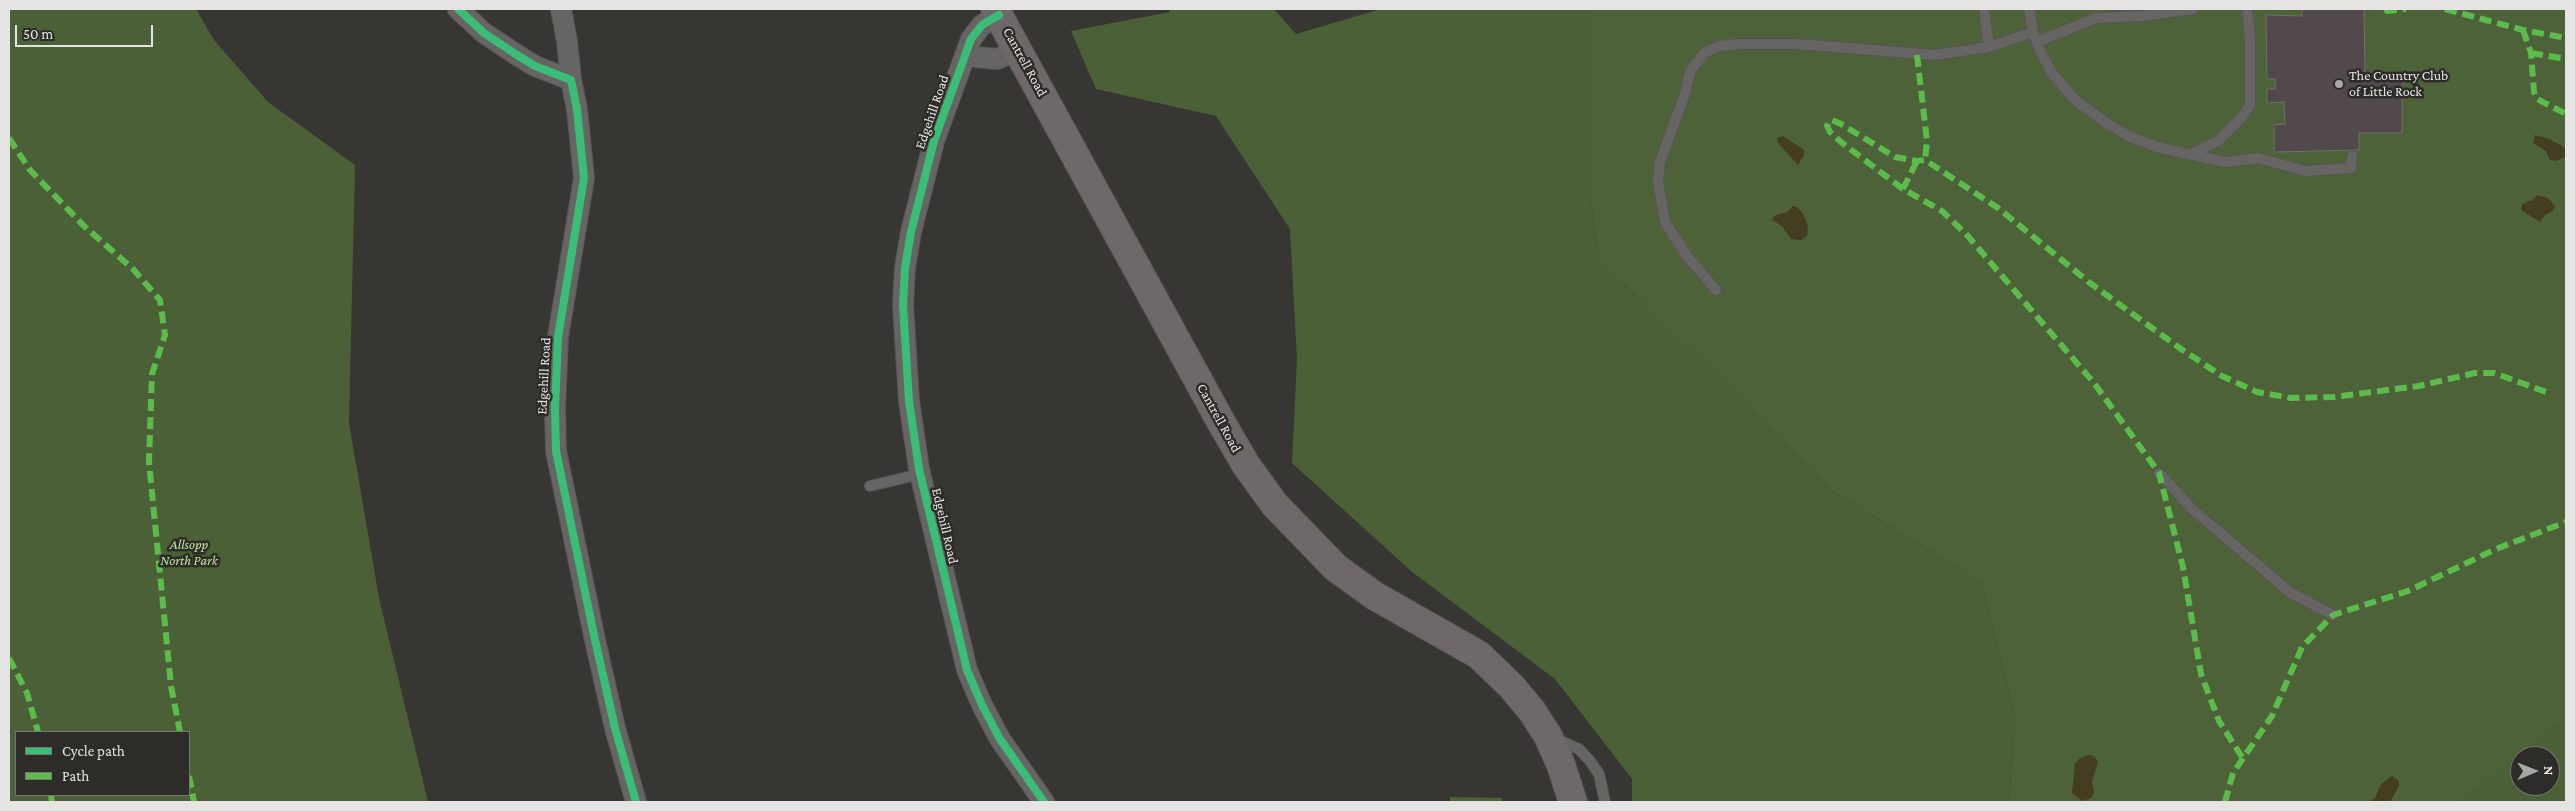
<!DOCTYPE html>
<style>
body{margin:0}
#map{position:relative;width:2575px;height:811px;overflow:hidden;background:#383633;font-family:"Crimson Pro",serif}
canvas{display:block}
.frame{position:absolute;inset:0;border:10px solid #e6e4e2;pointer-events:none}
.legend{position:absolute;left:15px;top:731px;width:175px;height:65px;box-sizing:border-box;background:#2e2c28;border:1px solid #787672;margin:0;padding:6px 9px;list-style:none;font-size:15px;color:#e6e4e2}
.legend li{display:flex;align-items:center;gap:10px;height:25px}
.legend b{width:25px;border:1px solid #787672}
.north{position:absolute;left:2510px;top:746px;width:50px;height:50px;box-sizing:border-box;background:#2e2c28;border:1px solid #787672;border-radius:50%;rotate:89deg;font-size:14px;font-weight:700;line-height:20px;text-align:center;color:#e6e4e2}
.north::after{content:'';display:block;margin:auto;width:18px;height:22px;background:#a9a7a5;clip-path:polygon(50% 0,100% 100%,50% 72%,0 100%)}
.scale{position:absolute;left:15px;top:25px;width:138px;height:22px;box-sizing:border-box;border:2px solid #e6e4e2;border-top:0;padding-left:6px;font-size:15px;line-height:18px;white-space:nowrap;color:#e6e4e2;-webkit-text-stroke:4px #2e2c28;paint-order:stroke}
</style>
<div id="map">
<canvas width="2575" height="811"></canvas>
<div class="frame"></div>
<ul class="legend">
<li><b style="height:6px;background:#3abd76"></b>Cycle path</li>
<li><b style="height:6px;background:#5cbc4b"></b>Path</li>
</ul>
<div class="north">N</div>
<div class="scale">50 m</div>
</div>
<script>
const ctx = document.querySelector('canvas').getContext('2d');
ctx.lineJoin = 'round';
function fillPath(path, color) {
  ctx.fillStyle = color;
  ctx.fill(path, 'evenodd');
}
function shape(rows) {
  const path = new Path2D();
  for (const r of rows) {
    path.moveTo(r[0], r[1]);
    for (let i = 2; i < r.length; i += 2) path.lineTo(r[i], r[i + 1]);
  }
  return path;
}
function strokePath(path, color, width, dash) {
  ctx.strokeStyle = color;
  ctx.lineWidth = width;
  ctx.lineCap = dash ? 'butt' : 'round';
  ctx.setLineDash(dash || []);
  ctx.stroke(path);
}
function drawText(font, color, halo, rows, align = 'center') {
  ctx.font = font + ' "Crimson Pro",serif';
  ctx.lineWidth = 5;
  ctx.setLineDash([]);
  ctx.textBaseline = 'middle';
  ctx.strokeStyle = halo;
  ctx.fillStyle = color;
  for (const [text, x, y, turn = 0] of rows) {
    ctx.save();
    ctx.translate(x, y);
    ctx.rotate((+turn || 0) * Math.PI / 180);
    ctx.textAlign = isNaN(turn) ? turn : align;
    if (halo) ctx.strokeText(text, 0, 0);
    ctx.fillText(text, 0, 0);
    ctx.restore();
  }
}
const green = shape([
 [1590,9,2566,9,2566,717,2460,802,2009,802,2015,715,1981,582,1829,489,1599,260,1590,196],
 [1450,797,1502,798,1502,802,1450,802]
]);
const forest = shape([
 [9,9,196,9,214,40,268,102,355,165,349,423,379,598,428,802,9,802],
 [16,732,189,732,189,795,16,795],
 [1169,9,1274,9,1296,34,1381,9,1590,9,1590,196,1599,260,1829,489,1981,582,2015,715,2009,802,1632,802,1632,779,1555,679,1411,571,1292,463,1297,359,1290,229,1216,116,1096,89,1071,31,1170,12],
 [2566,717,2566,802,2460,802,2514,757],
 [2520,756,2550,756,2550,786,2520,786]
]);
const sand = shape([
 [2535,135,2549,139,2564,147,2566,151,2565,157,2556,161,2550,160,2546,151,2533,143],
 [1783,136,1804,150,1804,155,1798,165,1778,143,1777,138],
 [2537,195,2548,198,2555,207,2553,211,2545,215,2540,222,2521,210,2522,204,2533,200],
 [1793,206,1797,207,1803,214,1808,226,1807,236,1801,240,1791,239,1782,226,1772,220,1774,216,1787,212],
 [2088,755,2094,756,2098,762,2092,782,2094,793,2091,798,2082,801,2072,793,2075,763,2079,759],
 [2392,776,2399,781,2399,786,2390,802,2368,802,2375,798,2381,784]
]);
const building = shape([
 [2302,9,2364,9,2365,73,2402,73,2402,133,2359,133,2359,150,2274,152,2274,125,2285,124,2284,102,2267,103,2267,89,2275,89,2275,79,2267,79,2266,15,2302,16,2302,9]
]);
const service = shape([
 [1984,9,1989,47],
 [2029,9,2033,32,2041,53,2052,73,2074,99,2106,123,2131,137,2157,147,2225,162,2258,158,2305,171,2351,168,2352,156],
 [2037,42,2096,18,2143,16,2193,9],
 [2191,154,2218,141,2241,118,2250,105,2250,38,2247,9],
 [1716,290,1687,256,1665,222,1658,182,1660,162,1685,94,1690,72,1704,53,1719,46,1737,44,1797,44,1935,55,1989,47,2033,32],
 [2159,473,2193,510,2291,593,2333,615],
 [870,486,920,474],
 [1554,738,1579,749,1590,761,1599,774,1605,802]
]);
const minor = shape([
 [458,9,484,33,517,55,535,66,571,80,577,109,584,178,558,337,555,409,556,451,595,640,615,728,636,802],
 [561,9,567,41,571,80],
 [999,15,982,25,971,39,934,141,911,232,905,268,903,305,909,401,919,469,967,670,982,705,1000,739,1044,802],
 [966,53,975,57,997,59,1020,49]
]);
const primary = shape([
 [995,9,1221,422,1246,465,1275,505,1336,568,1375,596,1479,655,1512,687,1532,711,1548,736,1561,765,1573,802]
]);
const quiet = shape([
 [2386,9,2387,11,2406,9],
 [2445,9,2523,30,2566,38],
 [2523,30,2531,53,2534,92,2537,99,2566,114],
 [2531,53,2566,59],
 [1917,55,1927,141,1925,160],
 [9,138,30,170,84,226,133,269,160,300,165,335,152,374,149,462,171,686,180,732],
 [1903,189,1917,161],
 [9,658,27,693,38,732],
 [2242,757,2219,721,2201,674,2183,567,2159,473,2094,383,1966,234,1942,211,1903,189,1841,142,1830,132,1827,126,1829,122,1832,120,1841,124,1895,157,1917,161,1925,160,1998,208,2090,283,2181,349,2222,376,2257,392,2291,398,2333,397,2419,386,2475,373,2494,373,2549,393],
 [189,776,194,802],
 [51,795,52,802],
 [2225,802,2233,773,2272,716,2302,647,2333,615,2408,591,2496,549,2566,522]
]);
const cycleway = shape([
 [458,9,484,33,517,55,535,66,571,80,577,109,584,178,558,337,555,409,556,451,595,640,615,728,636,802],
 [999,15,982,25,971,39,934,141,911,232,905,268,903,305,909,401,919,469,967,670,982,705,1000,739,1044,802]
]);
const markers = [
 [2339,84,5,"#a9a7a5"]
];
const streetNames = [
 ["Cantrell Road",1025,62,61],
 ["Edgehill Road",932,112,-71],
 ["Edgehill Road",544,376,-87],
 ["Cantrell Road",1219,418,61],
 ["Edgehill Road",945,526,77]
];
const poiNames = [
 ["The Country Club",2349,76],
 ["of Little Rock",2349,92]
];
const parkNames = [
 ["Allsopp",189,545],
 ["North Park",189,561]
];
fillPath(green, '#4e623a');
fillPath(forest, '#4b6036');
fillPath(sand, '#443d21');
fillPath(building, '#52494d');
strokePath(building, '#706e6d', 1);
strokePath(service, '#575553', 12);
strokePath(minor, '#575553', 22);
strokePath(primary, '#575553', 30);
strokePath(service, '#666563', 10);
strokePath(minor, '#666563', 20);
strokePath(primary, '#6e686b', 28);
strokePath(quiet, '#5cbc4b', 6, [12, 6]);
strokePath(cycleway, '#3abd76', 8);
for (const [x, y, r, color] of markers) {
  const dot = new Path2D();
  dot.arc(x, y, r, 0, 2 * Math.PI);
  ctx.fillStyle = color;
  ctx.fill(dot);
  strokePath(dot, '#2e2c28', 2);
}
drawText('14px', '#e6e4e2', '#2e2c28', streetNames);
drawText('14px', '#e6e4e2', '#2e2c28', poiNames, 'left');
drawText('italic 14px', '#bce59a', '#2e2c28', parkNames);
</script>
